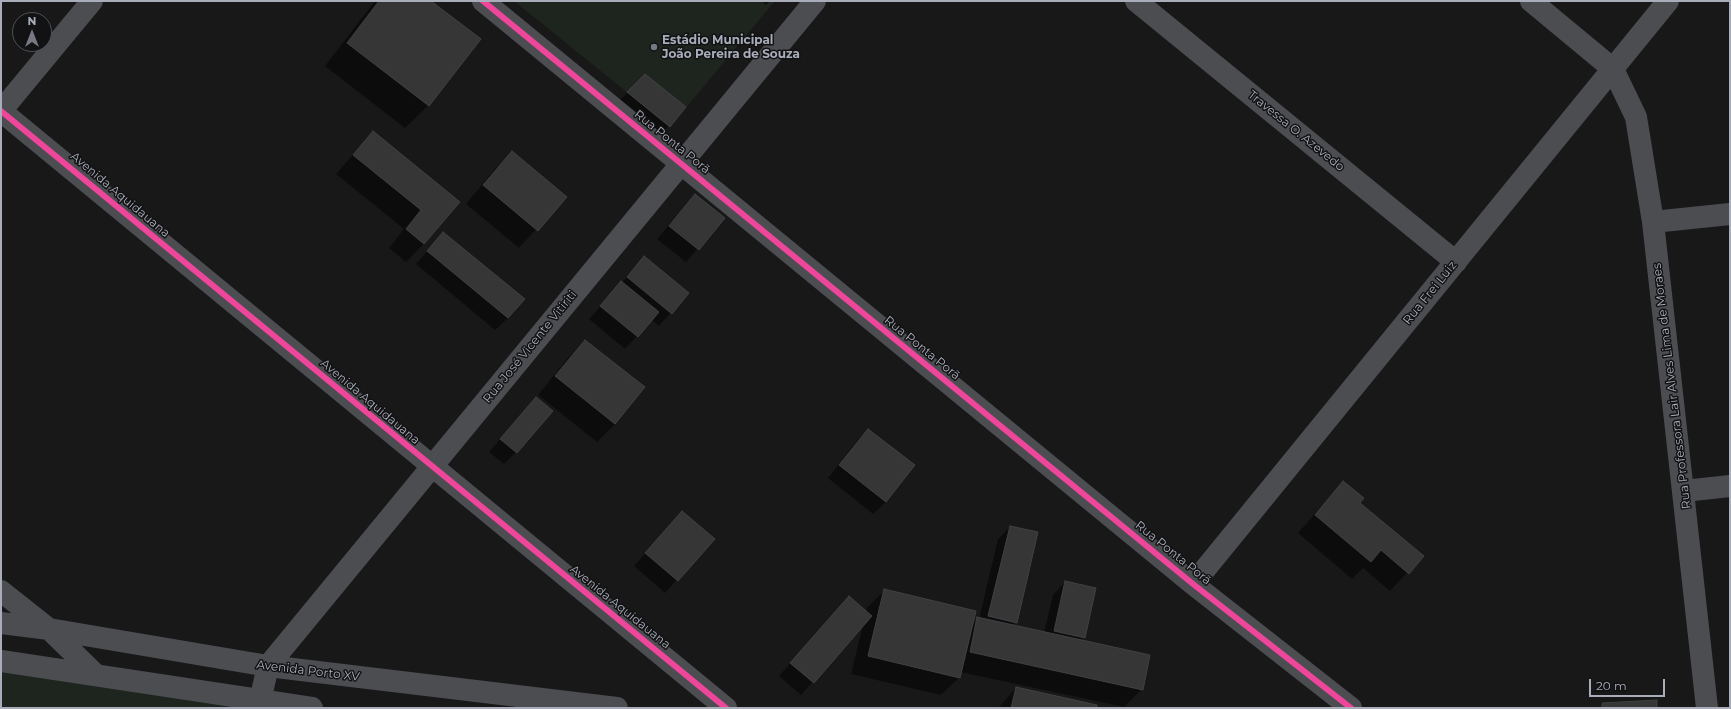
<!DOCTYPE html>
<meta charset="utf-8">
<style>
body{margin:0}
#map{position:relative;width:1731px;height:709px;overflow:hidden;background:#181818;font-family:Montserrat,sans-serif}
canvas{display:block}
.frame{position:absolute;inset:0;border:2px solid #a8adb9;pointer-events:none}
.north{position:absolute;left:12px;top:12px;width:40px;height:40px;box-sizing:border-box;background:#121214;border:1px solid #4e5056;border-radius:50%;rotate:0deg;font-size:11px;font-weight:700;line-height:16px;text-align:center;color:#a8adb9}
.north::after{content:'';display:block;margin:auto;width:14px;height:18px;background:#767981;clip-path:polygon(50% 0,100% 100%,50% 72%,0 100%)}
.scale{position:absolute;left:1589px;top:679px;width:76px;height:18px;box-sizing:border-box;border:2px solid #a8adb9;border-top:0;padding-left:5px;font-size:12px;line-height:14px;white-space:nowrap;color:#a8adb9;-webkit-text-stroke:3px #121214;paint-order:stroke}
</style>
<div id="map">
<canvas width="1731" height="709"></canvas>
<div class="frame"></div>
<div class="north">N</div>
<div class="scale">20 m</div>
</div>
<script>
const ctx = document.querySelector('canvas').getContext('2d');
ctx.lineJoin = 'round';
function fillPath(path, color) {
  ctx.fillStyle = color;
  ctx.fill(path, 'evenodd');
}
function shape(rows) {
  const path = new Path2D();
  for (const r of rows) {
    path.moveTo(r[0], r[1]);
    for (let i = 2; i < r.length; i += 2) path.lineTo(r[i], r[i + 1]);
  }
  return path;
}
function strokePath(path, color, width, dash) {
  ctx.strokeStyle = color;
  ctx.lineWidth = width;
  ctx.lineCap = dash ? 'butt' : 'round';
  ctx.setLineDash(dash || []);
  ctx.stroke(path);
}
function drawText(font, color, halo, rows, align = 'center') {
  ctx.font = font + ' Montserrat,sans-serif';
  ctx.lineWidth = 3;
  ctx.setLineDash([]);
  ctx.textBaseline = 'middle';
  ctx.strokeStyle = halo;
  ctx.fillStyle = color;
  for (const [text, x, y, turn = 0] of rows) {
    ctx.save();
    ctx.translate(x, y);
    ctx.rotate((+turn || 0) * Math.PI / 180);
    ctx.textAlign = isNaN(turn) ? turn : align;
    if (halo) ctx.strokeText(text, 0, 0);
    ctx.fillText(text, 0, 0);
    ctx.restore();
  }
}
const green = shape([
 [514,1,775,1,670,127],
 [1,670,259,708,1,708]
]);
const shadow = shape([
 [375,1,429,1,479,40,428,106,405,128,325,66],
 [761,1,770,1,766,5],
 [645,75,685,108,657,139,615,105],
 [373,132,458,202,424,244,406,262,389,248,404,229,336,174],
 [512,152,565,197,519,248,466,204,494,170],
 [695,195,724,218,686,262,657,239],
 [443,233,508,318,495,330,416,264],
 [644,258,688,294,659,326,652,320,625,349,589,319],
 [585,341,644,387,615,424,597,442,538,395,567,359],
 [536,398,516,452,504,464,489,452],
 [868,430,886,502,873,514,828,478,856,442],
 [1343,482,1359,503,1423,556,1390,591,1363,568,1352,579,1298,533],
 [682,512,713,539,665,593,634,566],
 [1010,527,1016,622,1012,626,1044,633,1053,595,1065,582,1084,637,1081,641,1142,689,1124,707,960,672,959,678,941,695,851,674,863,625,801,695,779,676,849,597,866,612,867,608,885,590,972,624,979,619,998,539],
 [1016,688,1096,708,998,708]
]);
const building = shape([
 [379,1,431,1,481,39,429,106,347,43,379,1],
 [645,74,686,107,670,127,627,92,645,74],
 [373,131,460,202,424,244,406,229,421,210,353,155,373,131],
 [512,151,567,197,538,231,483,185,512,151],
 [695,194,725,218,699,250,669,226,695,194],
 [443,232,525,299,508,318,427,251,443,232],
 [644,256,689,293,672,314,627,277,644,256],
 [621,281,659,312,638,337,600,306,621,281],
 [585,340,645,387,615,424,555,376,585,340],
 [536,397,553,411,517,453,500,439,536,397],
 [868,429,915,465,886,502,839,465,868,429],
 [1343,481,1364,498,1360,503,1424,556,1409,574,1381,550,1371,562,1315,515,1343,481],
 [682,511,715,539,678,581,645,553,682,511],
 [1010,526,1038,532,1017,623,988,616,1010,526],
 [1065,581,1096,588,1085,638,1054,631,1065,581],
 [884,589,976,611,960,678,868,656,884,589],
 [849,596,872,616,814,683,790,663,849,596],
 [977,617,1150,655,1143,690,970,652,977,617],
 [1016,687,1097,705,1097,708,1011,708,1016,687],
 [1657,700,1657,708,1602,708,1602,703,1657,700]
]);
const minor = shape([
 [483,1,1193,584,1351,708],
 [1136,1,1456,262],
 [1531,1,1613,69,1636,117,1653,222,1707,708],
 [1,111,726,708],
 [1,111,92,1],
 [1653,222,1730,214],
 [1684,491,1730,486],
 [1193,584,1668,1],
 [1,591,49,629,94,673],
 [1,623,49,629,268,666,617,708],
 [1,661,312,708],
 [260,701,268,666,815,1]
]);
const cycleway = shape([
 [483,1,1193,584,1351,708],
 [1,111,726,708]
]);
const markers = [
 [654,47,4,"#767981"]
];
const poiNames = [
 ["Estádio Municipal",662,40],
 ["João Pereira de Souza",662,54]
];
const streetNames = [
 ["Travessa O. Azevedo",1296,131,39],
 ["Rua Ponta Porã",672,142,39],
 ["Avenida Aquidauana",120,195,40],
 ["Rua Frei Luiz",1430,293,-51],
 ["Rua José Vicente Vitiriti",530,347,-51],
 ["Rua Ponta Porã",922,348,39],
 ["Rua Professora Lair Alves Lima de Moraes",1672,386,-97],
 ["Avenida Aquidauana",370,402,40],
 ["Rua Ponta Porã",1173,553,39],
 ["Avenida Aquidauana",620,607,39],
 ["Avenida Porto XV",308,671,7]
];
fillPath(green, '#1d251e');
fillPath(shadow, '#0007');
fillPath(building, '#363637');
strokePath(building, '#404144', 1);
strokePath(minor, '#4b4d51', 22);
strokePath(cycleway, '#ed469a', 6);
for (const [x, y, r, color] of markers) {
  const dot = new Path2D();
  dot.arc(x, y, r, 0, 2 * Math.PI);
  ctx.fillStyle = color;
  ctx.fill(dot);
  strokePath(dot, '#121214', 1.5);
}
drawText('bold 12px', '#a8adb9', '#121214', poiNames, 'left');
drawText('12px', '#a8adb9', '#121214', streetNames);
</script>
